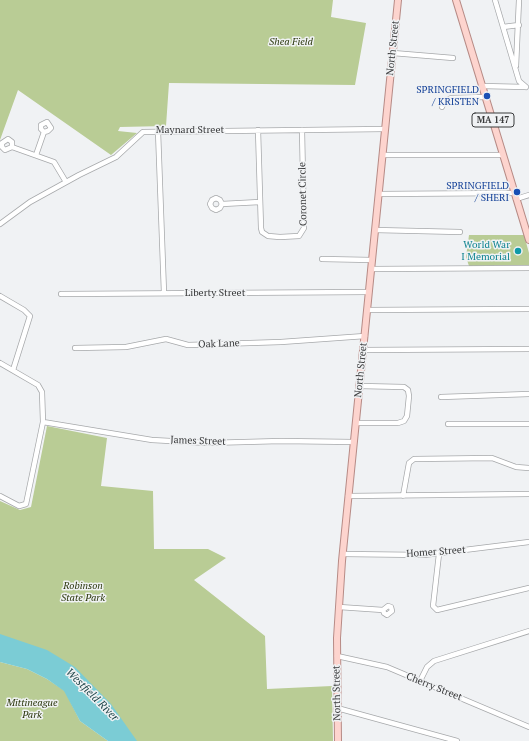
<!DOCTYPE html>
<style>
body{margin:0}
canvas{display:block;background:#f0f2f4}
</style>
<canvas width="529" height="741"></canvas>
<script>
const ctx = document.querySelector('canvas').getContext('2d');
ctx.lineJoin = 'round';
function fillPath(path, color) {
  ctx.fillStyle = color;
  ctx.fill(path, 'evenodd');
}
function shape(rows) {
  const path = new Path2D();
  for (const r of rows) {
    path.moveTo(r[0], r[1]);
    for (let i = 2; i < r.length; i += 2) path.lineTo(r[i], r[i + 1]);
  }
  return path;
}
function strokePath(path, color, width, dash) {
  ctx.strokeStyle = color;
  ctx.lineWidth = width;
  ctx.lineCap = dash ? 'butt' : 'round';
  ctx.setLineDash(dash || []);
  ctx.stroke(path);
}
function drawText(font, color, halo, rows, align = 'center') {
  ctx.font = font + ' "PT Serif",serif';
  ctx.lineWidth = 3;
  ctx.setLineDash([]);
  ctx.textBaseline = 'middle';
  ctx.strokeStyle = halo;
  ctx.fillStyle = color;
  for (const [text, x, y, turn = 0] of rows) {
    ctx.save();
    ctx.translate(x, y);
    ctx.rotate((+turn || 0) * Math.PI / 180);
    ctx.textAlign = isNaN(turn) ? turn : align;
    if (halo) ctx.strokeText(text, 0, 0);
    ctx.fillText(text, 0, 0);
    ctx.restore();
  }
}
const green = shape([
 [0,0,333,0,331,17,366,23,355,85,169,83,166,126,120,127,118,131,137,133,111,155,18,90,0,140],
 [469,235,524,235,529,253,529,265,469,266,466,257],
 [47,426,107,438,101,486,153,491,154,549,208,549,226,558,194,580,265,636,267,689,332,686,333,741,124,741,91,705,0,648,0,501,20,510,31,507],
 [0,662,27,669,47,679,65,691,80,721,108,741,0,741]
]);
const water = shape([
 [0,634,47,650,75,667,111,704,137,741,108,741,80,721,64,691,47,679,27,669,0,662]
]);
const minor = shape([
 [495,0,519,81,526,87],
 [503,27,519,25],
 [393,53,453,58],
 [516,66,519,0],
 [482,86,525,87],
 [442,107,444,102,451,98,486,97],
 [258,130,261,228,262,232,268,236,280,237,299,236,304,228,302,130],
 [158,131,164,293],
 [12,147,5,150,2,147,2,143,8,139,12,142,12,147,54,162,66,182],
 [36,155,44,132,41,129,41,125,47,122,51,128,48,131,44,132],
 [383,155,503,155],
 [379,194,514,193],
 [516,199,529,195],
 [222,204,220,208,216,210,212,208,210,204,212,200,216,198,220,200,222,204,260,202],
 [0,224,30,202,79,175,116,157,143,132,385,129],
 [375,230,460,232],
 [322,259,372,260],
 [371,269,529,268],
 [61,294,369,292],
 [0,296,24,310,30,316,13,370],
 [367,310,529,309],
 [75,348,126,347,166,339,188,345,281,342,365,336],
 [363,350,529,349],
 [0,363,38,385,42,392,43,422,26,504,19,506,0,496],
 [441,397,529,394],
 [43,422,152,440,208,443,281,441,354,442],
 [356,423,398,423,404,421,407,416,409,396,408,390,404,387,360,386],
 [448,424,529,424],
 [348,496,529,494],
 [403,496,409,463,414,459,492,458,516,467,529,468],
 [343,554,424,555,529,542],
 [439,554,433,606,437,610,529,588],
 [339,607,383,610,384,613,387,615,392,611,391,607,388,606,383,610],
 [337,656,387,667,529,727],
 [420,681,427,667,434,661,529,631],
 [337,708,457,741]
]);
const major = shape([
 [456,0,529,240],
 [338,741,337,638,342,561,398,0]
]);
const markers = [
 [487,96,4,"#1a4fb4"],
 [517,192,4,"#1a4fb4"],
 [518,251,4,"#0f9aa8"]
];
const shields = [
 [493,120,42]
];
const shieldNames = [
 ["MA 147",493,120]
];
const parkNames = [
 ["Shea Field",291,42],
 ["Robinson",83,586],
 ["State Park",83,598],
 ["Mittineague",32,703],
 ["Park",32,715]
];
const streetNames = [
 ["North Street",393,48,-84],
 ["Maynard Street",190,130],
 ["Coronet Circle",303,194,-91],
 ["Liberty Street",215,293],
 ["Oak Lane",219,344,-2],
 ["North Street",361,370,-84],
 ["James Street",198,441,2],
 ["Homer Street",436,552,-4],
 ["Cherry Street",434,687,22],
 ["North Street",337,693,-91]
];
const transitNames = [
 ["SPRINGFIELD",479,90],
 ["/ KRISTEN",479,102],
 ["SPRINGFIELD",509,186],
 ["/ SHERI",509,198]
];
const cultureNames = [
 ["World War",510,245],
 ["I Memorial",510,257]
];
const waterNames = [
 ["Westfield River",92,695,45]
];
fillPath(green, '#b9cc95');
fillPath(water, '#7bccd5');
strokePath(minor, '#a7a9ab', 6);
strokePath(major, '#b78b86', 8);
strokePath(minor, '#fff', 4.5);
strokePath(major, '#fdd4ce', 6);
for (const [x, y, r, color] of markers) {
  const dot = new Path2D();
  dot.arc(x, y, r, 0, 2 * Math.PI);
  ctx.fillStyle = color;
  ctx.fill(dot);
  strokePath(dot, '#f0f2f4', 1.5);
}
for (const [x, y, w] of shields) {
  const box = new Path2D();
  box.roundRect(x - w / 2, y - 7, w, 14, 3);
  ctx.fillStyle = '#f0f2f4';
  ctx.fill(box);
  strokePath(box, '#393a3b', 1);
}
drawText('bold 9px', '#393a3b', null, shieldNames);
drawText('italic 10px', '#2a360b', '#f0f2f4', parkNames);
drawText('10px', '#393a3b', '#f0f2f4', streetNames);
drawText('10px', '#164399', '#f0f2f4', transitNames, 'right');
drawText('10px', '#0d838f', '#f0f2f4', cultureNames, 'right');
drawText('italic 11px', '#1f464a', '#f0f2f4', waterNames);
</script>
